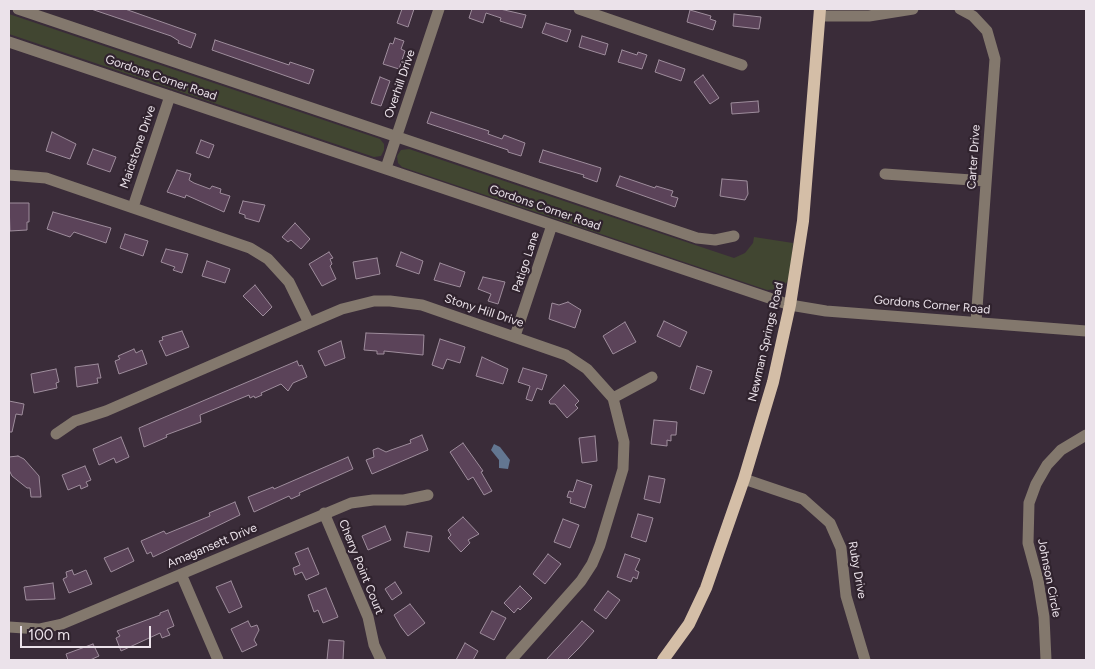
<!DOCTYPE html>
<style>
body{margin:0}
#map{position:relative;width:1095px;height:669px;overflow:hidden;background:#3a2c39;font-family:Figtree,sans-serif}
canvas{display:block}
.frame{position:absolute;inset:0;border:10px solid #ebe2ea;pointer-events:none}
.scale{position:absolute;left:20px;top:626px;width:131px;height:22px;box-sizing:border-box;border:2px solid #ebe2ea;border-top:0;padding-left:6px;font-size:15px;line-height:18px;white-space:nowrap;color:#ebe2ea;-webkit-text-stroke:4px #30232e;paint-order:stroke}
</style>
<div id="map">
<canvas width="1095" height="669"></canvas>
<div class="frame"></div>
<div class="scale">100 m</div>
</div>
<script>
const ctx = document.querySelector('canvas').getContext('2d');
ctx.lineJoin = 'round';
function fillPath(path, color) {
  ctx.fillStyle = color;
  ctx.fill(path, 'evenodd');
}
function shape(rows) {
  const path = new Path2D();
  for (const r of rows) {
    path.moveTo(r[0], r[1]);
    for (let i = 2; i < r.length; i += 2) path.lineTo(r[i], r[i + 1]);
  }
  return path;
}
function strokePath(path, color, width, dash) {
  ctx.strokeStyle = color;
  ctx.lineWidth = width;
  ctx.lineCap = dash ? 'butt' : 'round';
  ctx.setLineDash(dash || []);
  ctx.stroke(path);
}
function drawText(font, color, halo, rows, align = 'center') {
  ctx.font = font + ' Figtree,sans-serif';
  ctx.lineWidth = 4.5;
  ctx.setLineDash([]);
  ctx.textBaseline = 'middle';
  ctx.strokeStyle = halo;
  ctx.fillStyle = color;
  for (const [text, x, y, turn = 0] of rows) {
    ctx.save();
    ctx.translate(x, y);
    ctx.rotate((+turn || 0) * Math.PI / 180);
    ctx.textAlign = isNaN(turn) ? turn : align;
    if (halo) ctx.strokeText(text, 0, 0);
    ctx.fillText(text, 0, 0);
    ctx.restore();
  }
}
const green = shape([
 [9,14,380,139,384,144,384,150,381,156,374,157,9,34],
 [409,149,728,256,734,258,745,253,753,243,754,237,793,243,790,275,787,282,780,289,767,290,402,167,398,163,397,156,401,150]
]);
const water = shape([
 [494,444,500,447,510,460,508,469,499,468,499,460,491,450]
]);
const building = shape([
 [91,9,125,9,196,34,191,48,178,43,179,41,171,36,91,9],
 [402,9,414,9,408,27,397,23,402,9],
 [472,9,500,9,526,15,522,28,500,21,501,18,486,13,483,23,469,18,472,9],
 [690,10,711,16,710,19,716,21,713,30,687,22,690,10],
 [734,14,761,17,759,29,733,26,734,14],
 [546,23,571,30,567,42,542,33,546,23],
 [582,36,608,44,605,55,579,47,582,36],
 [395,38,404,41,401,49,405,51,399,69,383,64,390,43,393,44,395,38],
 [215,40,289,65,290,62,314,70,309,84,212,50,215,40],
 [622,50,637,55,638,52,647,55,642,69,618,62,622,50],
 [659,60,685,69,681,81,655,72,659,60],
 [703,75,719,98,710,104,694,82,703,75],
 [380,77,390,81,381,106,371,103,380,77],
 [758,101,759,112,732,114,731,103,758,101],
 [431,112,489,131,488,134,502,139,504,135,525,143,521,156,508,152,508,150,427,123,431,112],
 [52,132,76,144,70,159,46,151,52,132],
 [201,140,214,145,209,158,196,153,201,140],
 [93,149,116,157,110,172,87,164,93,149],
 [543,150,601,168,597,182,583,177,584,175,539,162,543,150],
 [177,170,191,174,189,180,194,183,210,189,212,186,221,189,220,193,230,196,224,212,186,195,185,198,167,192,177,170],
 [620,176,655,188,656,186,673,191,671,196,678,198,675,207,616,186,620,176],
 [722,179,747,181,748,194,745,200,720,196,722,179],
 [243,201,265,205,259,222,245,218,245,215,239,213,243,201],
 [9,203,29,203,29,222,27,222,27,230,10,231,9,203],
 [53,212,111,228,106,243,74,232,70,237,47,229,53,212],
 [295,223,310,239,301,249,291,240,288,242,282,237,295,223],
 [125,234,148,241,143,256,120,248,125,234],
 [166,249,188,254,182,273,173,270,175,267,161,262,166,249],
 [329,252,333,258,330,259,332,264,330,266,336,279,322,286,309,264,329,252],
 [401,252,423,261,419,274,396,266,401,252],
 [377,258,380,274,356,279,353,262,377,258],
 [207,261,230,269,225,283,202,276,207,261],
 [440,263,465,272,460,287,434,280,440,263],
 [483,277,505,282,498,304,488,301,491,294,478,289,483,277],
 [255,285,272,307,263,316,243,296,255,285],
 [568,302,581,310,575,328,549,319,552,303,559,305,568,302],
 [664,321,687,332,680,347,657,336,664,321],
 [625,322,636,342,613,354,603,336,625,322],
 [182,331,189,347,166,356,159,341,163,340,162,337,182,331],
 [366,333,424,335,423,355,384,351,384,354,377,354,377,351,364,350,366,333],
 [440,339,465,347,460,363,447,359,443,369,432,365,440,339],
 [341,341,345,358,325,366,318,351,341,341],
 [134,349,136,353,142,350,147,364,119,374,115,361,120,359,118,356,134,349],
 [482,357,508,369,503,384,476,376,482,357],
 [297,361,299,366,302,365,307,377,293,383,288,391,281,384,261,393,262,395,255,398,254,396,250,398,249,395,200,415,201,422,166,435,167,437,144,447,139,428,297,361],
 [98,364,101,378,97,378,98,383,77,387,75,367,98,364],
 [697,366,712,371,704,394,690,389,697,366],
 [523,368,547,375,542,390,537,388,532,401,526,399,530,386,518,382,523,368],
 [56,369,59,382,56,383,57,388,34,393,31,374,56,369],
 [564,385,579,401,575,405,578,408,567,418,555,404,550,404,549,401,564,385],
 [9,401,24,404,22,415,16,414,12,432,9,432,9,401],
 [654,420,677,422,676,435,671,435,671,441,667,440,667,446,651,444,654,420],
 [422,435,428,450,372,474,366,460,374,457,373,450,378,448,386,452,391,450,411,443,410,440,422,435],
 [595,436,597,461,582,463,579,438,595,436],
 [121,437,129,457,116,463,114,458,99,465,93,449,121,437],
 [463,443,483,471,481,472,492,491,484,495,473,477,468,480,450,452,463,443],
 [18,456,24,459,39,476,41,497,31,497,30,488,27,488,12,476,9,470,9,457,18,456],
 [348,457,353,469,299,493,300,495,291,499,289,496,254,512,248,497,273,487,274,489,348,457],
 [85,466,91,480,86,482,88,486,81,489,80,485,68,490,62,475,85,466],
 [649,476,665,479,660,503,644,499,649,476],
 [577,480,592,485,585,508,570,503,571,498,567,497,569,491,573,492,577,480],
 [235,502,240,515,153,557,151,552,147,554,141,541,164,531,166,534,210,516,209,513,235,502],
 [638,514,653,518,646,542,631,537,638,514],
 [463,517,479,534,468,540,470,543,461,552,448,538,451,535,448,530,463,517],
 [563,519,579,525,570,548,554,542,563,519],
 [385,526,391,540,368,550,362,536,385,526],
 [407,532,432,536,429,552,404,547,407,532],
 [128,548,134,561,111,572,104,558,128,548],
 [308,548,319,574,306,580,302,572,295,575,293,568,300,565,295,553,308,548],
 [548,554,561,564,545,584,533,574,548,554],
 [625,554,640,559,635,570,639,572,637,579,633,577,631,582,617,577,625,554],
 [72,570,74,575,86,570,92,584,69,593,63,579,67,577,66,572,72,570],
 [231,581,242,607,229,613,216,587,231,581],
 [395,582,402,593,392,600,385,589,395,582],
 [53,583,55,599,26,600,24,587,53,583],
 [520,586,532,598,520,610,518,608,514,613,504,603,520,586],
 [326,588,338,617,323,623,318,610,314,612,308,595,326,588],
 [608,591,620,600,606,619,594,610,608,591],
 [410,604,425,623,408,636,401,627,394,615,410,604],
 [168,610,174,626,167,629,170,635,162,638,160,633,121,651,116,638,120,636,117,631,160,615,160,613,168,610],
 [492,611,506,618,494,640,480,633,492,611],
 [248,621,251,627,257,625,259,630,254,640,257,645,242,652,231,629,248,621],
 [582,621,594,631,579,648,567,660,546,660,582,621],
 [329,640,344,641,343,660,327,660,329,640],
 [465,643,478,651,473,660,456,660,465,643],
 [93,644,99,656,90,660,68,660,66,654,93,644]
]);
const minor = shape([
 [18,9,697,238,715,240,734,236],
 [579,9,742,65],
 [960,9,973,16,987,31,995,59,976,322],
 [820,16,869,16,913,9],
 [9,42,790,305,826,311,1086,331],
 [386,168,439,9],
 [885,174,986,181],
 [9,175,46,178,250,248,268,259,289,282,309,323],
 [133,207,170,96],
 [515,336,552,225],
 [613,398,652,377],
 [56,434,75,421,106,411,309,323,342,309,374,301,390,301,422,305,566,355,587,369,613,398,624,442,623,469,600,545,592,564,581,581,511,660],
 [744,479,803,499,830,523,841,548,846,596,865,660],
 [324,513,368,617,374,645,381,660],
 [181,574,218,660],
 [9,627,39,629,62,624,351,503,373,500,404,500,428,495],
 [1046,660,1044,617,1038,580,1028,543,1029,503,1036,484,1047,465,1061,450,1086,435]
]);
const major = shape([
 [663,660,689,624,706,588,744,479,773,382,790,305,803,221,820,9]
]);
const streetNames = [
 ["Gordons Corner Road",161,78,19],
 ["Overhill Drive",400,84,-71],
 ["Maidstone Drive",138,147,-71],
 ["Carter Drive",974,157,-86],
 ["Gordons Corner Road",545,208,19],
 ["Patigo Lane",526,262,-72],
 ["Gordons Corner Road",932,305,5],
 ["Stony Hill Drive",484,311,18],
 ["Newman Springs Road",766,342,-77],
 ["Amagansett Drive",212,546,-23],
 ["Cherry Point Court",361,567,68],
 ["Ruby Drive",857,570,80],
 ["Johnson Circle",1049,578,79]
];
fillPath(green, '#414631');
fillPath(water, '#637691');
fillPath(building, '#5b4359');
strokePath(building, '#9e8d9c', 1);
strokePath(minor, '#83786d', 11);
strokePath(major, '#d4bea7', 12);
drawText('12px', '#ebe2ea', '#30232e', streetNames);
</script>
